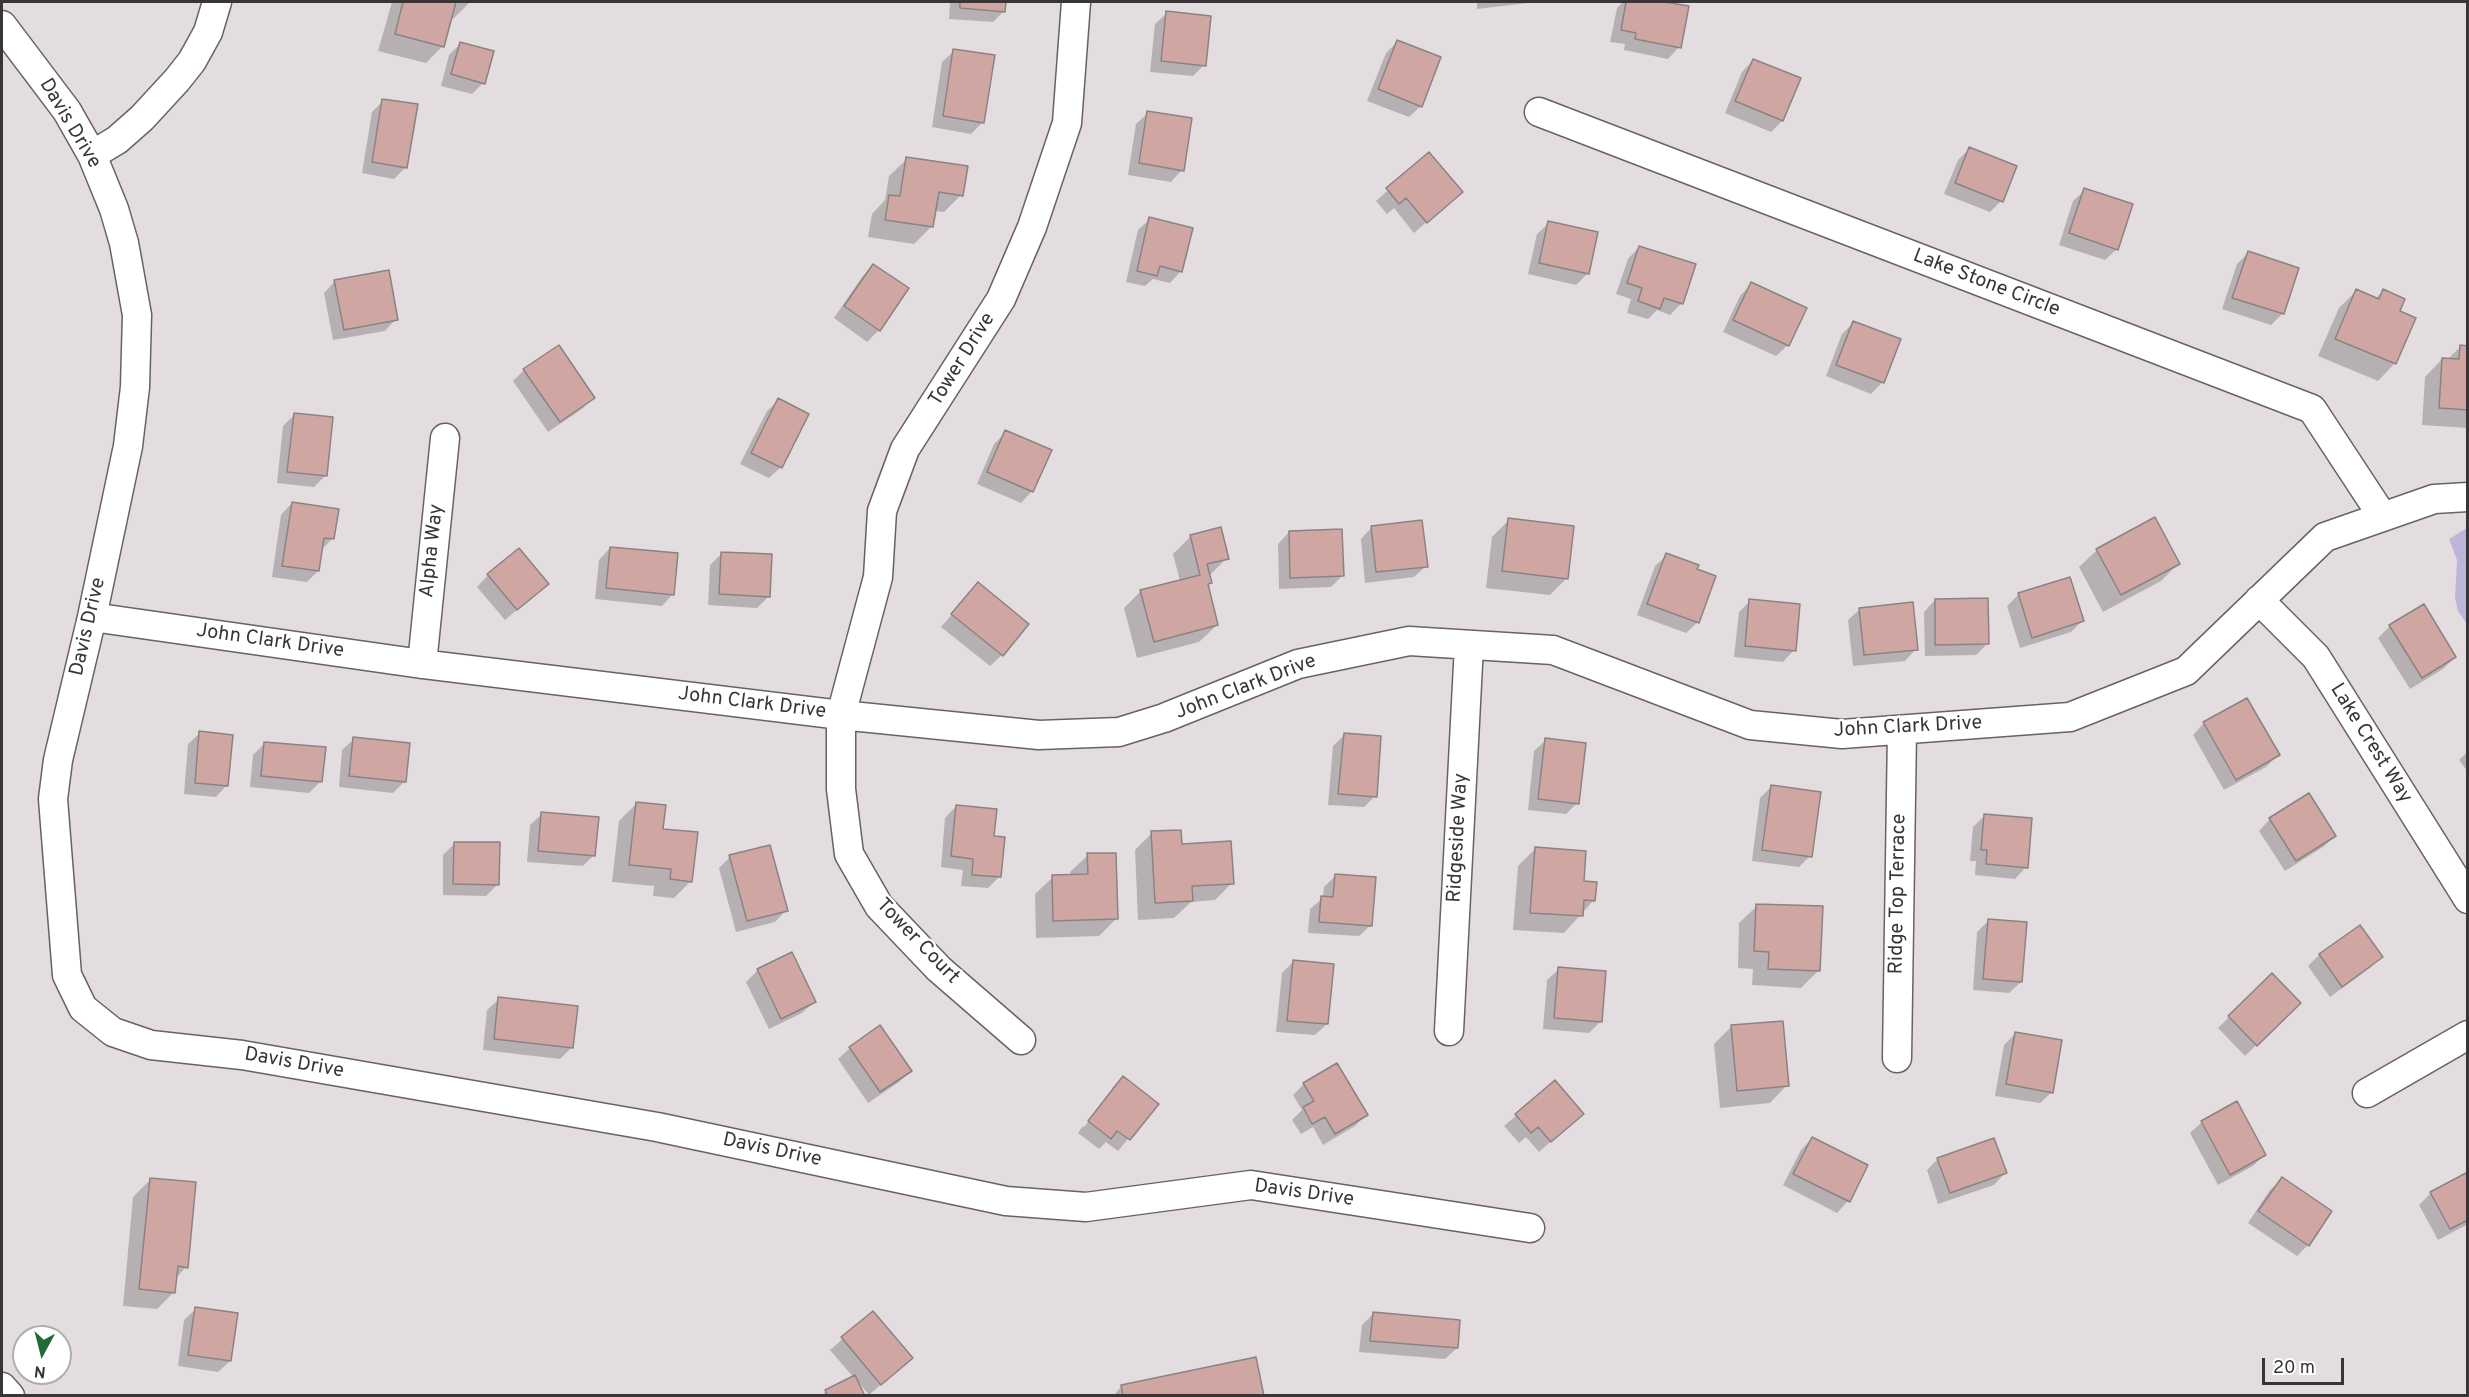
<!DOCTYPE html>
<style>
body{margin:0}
#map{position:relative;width:2469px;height:1397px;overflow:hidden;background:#e4dde0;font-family:Overpass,sans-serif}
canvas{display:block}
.frame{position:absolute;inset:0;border:3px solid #383536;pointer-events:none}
.north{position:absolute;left:12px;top:1325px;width:60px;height:60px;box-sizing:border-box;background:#fff;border:2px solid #afaeaf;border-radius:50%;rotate:187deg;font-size:16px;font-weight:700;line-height:24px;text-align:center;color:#383536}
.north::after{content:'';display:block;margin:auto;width:21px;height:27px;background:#216a37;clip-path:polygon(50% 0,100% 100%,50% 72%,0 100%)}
.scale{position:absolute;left:2262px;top:1358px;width:82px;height:27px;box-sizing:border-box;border:3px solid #383536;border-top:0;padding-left:8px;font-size:18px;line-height:21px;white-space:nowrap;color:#383536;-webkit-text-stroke:4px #fff;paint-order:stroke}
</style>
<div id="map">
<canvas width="2469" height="1397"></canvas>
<div class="frame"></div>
<div class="north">N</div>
<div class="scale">20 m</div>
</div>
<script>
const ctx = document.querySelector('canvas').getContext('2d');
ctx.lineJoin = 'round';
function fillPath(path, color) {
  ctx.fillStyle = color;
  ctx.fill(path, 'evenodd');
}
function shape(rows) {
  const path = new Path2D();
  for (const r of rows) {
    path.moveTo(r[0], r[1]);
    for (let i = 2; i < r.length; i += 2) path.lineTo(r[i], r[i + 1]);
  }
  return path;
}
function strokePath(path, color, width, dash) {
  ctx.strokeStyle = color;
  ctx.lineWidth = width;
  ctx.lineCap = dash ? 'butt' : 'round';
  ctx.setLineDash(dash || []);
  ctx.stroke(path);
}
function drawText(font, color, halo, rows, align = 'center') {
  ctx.font = font + ' Overpass,sans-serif';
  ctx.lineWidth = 5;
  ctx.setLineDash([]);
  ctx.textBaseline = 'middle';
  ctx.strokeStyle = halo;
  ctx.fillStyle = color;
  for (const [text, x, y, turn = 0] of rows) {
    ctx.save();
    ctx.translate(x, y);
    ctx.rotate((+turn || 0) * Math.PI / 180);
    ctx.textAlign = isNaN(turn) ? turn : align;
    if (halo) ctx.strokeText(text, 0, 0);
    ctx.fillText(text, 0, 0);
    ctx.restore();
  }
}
const water = shape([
 [2467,528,2467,624,2458,611,2455,598,2457,560,2449,539]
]);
const shadow = shape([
 [392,2,470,2,453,19,450,18,443,46,426,63,378,51],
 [950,2,1005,2,1004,11,993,22,949,19],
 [1477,2,1536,2,1477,9],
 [1623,2,1657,2,1687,7,1679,47,1668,59,1624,50,1625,44,1610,42,1617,8],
 [1167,13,1204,65,1193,76,1150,72,1155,24],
 [1397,42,1421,106,1409,117,1367,101,1386,53],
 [460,44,483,83,472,94,441,86,449,55],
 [954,51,983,122,971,134,932,127,942,62],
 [1753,60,1782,121,1771,132,1725,113,1742,72],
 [383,101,406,167,394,179,362,173,372,112],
 [1148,113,1182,170,1171,182,1128,175,1136,124],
 [1969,149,2001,201,1990,212,1944,194,1958,160],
 [1429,154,1461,192,1414,233,1394,208,1387,214,1376,201],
 [907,159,961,195,944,212,934,211,932,226,914,244,868,237,872,214,885,200,889,176],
 [2085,190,2117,249,2105,260,2059,245,2073,201],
 [1150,219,1181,271,1170,283,1153,279,1145,286,1126,282,1138,230],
 [1549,223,1596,233,1587,274,1576,285,1528,274,1537,234],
 [1639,247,1682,303,1670,315,1657,310,1648,319,1627,313,1631,299,1616,294,1628,259],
 [2248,253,2283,313,2271,325,2222,309,2237,264],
 [873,266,879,330,867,342,834,318,862,277],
 [335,281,396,319,385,331,333,340,324,293],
 [1751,284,1788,345,1776,356,1723,332,1740,296],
 [2356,291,2375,299,2383,291,2398,312,2395,363,2378,381,2318,356,2339,308],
 [1854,322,1899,340,1882,383,1871,394,1826,376,1842,334],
 [2460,347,2468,347,2468,428,2422,425,2425,377,2442,359,2447,360],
 [524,370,593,398,582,409,548,432,513,381],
 [779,400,781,467,769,478,740,464,767,411],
 [294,415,326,475,314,487,277,483,283,426],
 [1006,432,1032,491,1021,503,977,484,994,444],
 [292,503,333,538,321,550,318,571,307,582,272,577,281,515],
 [1509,520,1567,578,1550,595,1486,588,1492,537],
 [1372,527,1426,566,1414,577,1365,583,1361,539],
 [1289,532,1342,576,1331,587,1279,589,1278,544],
 [1190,537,1227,558,1209,576,1211,583,1207,587,1217,625,1199,642,1137,658,1124,608,1141,591,1180,581,1173,554],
 [610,548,673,594,662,606,595,599,599,560],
 [2097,550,2178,564,2161,581,2103,612,2079,567],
 [721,554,769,596,757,608,708,605,710,565],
 [1667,555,1695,570,1698,622,1686,633,1637,615,1655,566],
 [488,575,547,584,505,620,477,587],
 [2069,579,2082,621,2071,632,2020,648,2007,606,2018,595],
 [978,584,1002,655,990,666,941,627],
 [1935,600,1988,643,1976,655,1925,656,1924,612],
 [1750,601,1794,650,1783,662,1734,657,1739,612],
 [2424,606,2455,657,2443,669,2410,689,2378,638,2390,626],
 [1860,609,1916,649,1905,661,1853,666,1848,620],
 [2204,723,2278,755,2266,767,2224,790,2193,735],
 [200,733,227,785,216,797,184,794,188,744],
 [1344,735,1375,796,1364,807,1328,805,1333,746],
 [354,739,405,781,393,793,339,787,342,750],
 [1546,740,1577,803,1566,814,1528,810,1534,751],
 [265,743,321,781,309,793,250,787,253,755],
 [2468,751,2468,772,2459,760],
 [1772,786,1810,856,1799,867,1752,861,1760,798],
 [636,804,662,830,691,881,674,898,653,896,654,886,612,882,619,821],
 [956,806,993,837,999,877,988,888,961,886,963,870,941,867,945,818],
 [542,814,594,855,583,866,527,862,530,825],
 [1985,815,2026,867,2015,879,1975,875,1976,861,1970,861,1973,827],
 [2270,819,2335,836,2323,847,2285,871,2259,831],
 [1152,833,1180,845,1232,883,1215,900,1191,902,1174,918,1138,920,1135,850],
 [455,843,498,884,486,896,443,895,443,855],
 [1535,849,1594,900,1564,933,1513,930,1518,866],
 [1088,855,1116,919,1099,936,1036,938,1035,894,1053,877,1071,876,1070,872],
 [730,857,786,910,775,922,736,932,719,868],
 [1335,876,1371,925,1359,936,1308,933,1310,909,1323,898,1324,887],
 [1757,906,1819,970,1801,988,1752,985,1753,969,1738,968,1739,923],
 [1988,921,2021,982,2009,993,1973,990,1977,932],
 [2359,927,2381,957,2370,968,2330,997,2308,966,2319,955],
 [1294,961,1327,1024,1315,1035,1276,1032,1282,973],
 [1559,969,1600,1022,1589,1033,1543,1029,1547,980],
 [758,970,814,1002,802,1013,769,1029,746,982],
 [2272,975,2299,1003,2245,1056,2218,1028],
 [499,999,572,1047,560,1059,483,1050,487,1010],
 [880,1027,910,1071,899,1082,868,1103,838,1059,850,1048],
 [1731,1027,1787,1085,1770,1103,1720,1108,1714,1044],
 [2015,1034,2052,1092,2040,1103,1995,1096,2004,1045],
 [1123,1078,1157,1104,1118,1151,1106,1142,1099,1149,1078,1133,1083,1126,1084,1127,1115,1088,1112,1088],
 [1555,1082,1582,1114,1539,1152,1526,1137,1519,1143,1504,1126],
 [1304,1084,1366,1115,1355,1126,1323,1145,1313,1127,1301,1134,1292,1120,1302,1110,1293,1095],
 [2236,1103,2264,1155,2253,1166,2218,1185,2190,1133,2202,1122],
 [1812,1138,1848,1201,1837,1213,1783,1185,1801,1150],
 [1938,1159,2005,1173,1994,1185,1938,1204,1927,1170],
 [2468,1174,2468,1224,2438,1240,2419,1205,2431,1193],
 [151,1179,186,1267,176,1278,174,1292,157,1309,123,1306,133,1197],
 [2282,1179,2308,1245,2297,1256,2248,1223,2270,1190],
 [196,1309,230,1361,218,1372,178,1366,184,1320],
 [873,1313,899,1369,869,1395,859,1383,863,1396,821,1396,826,1391,854,1378,830,1350],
 [1373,1314,1457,1348,1445,1359,1359,1352,1362,1325],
 [1121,1387,1263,1396,1113,1396]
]);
const building = shape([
 [403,2,456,2,444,47,395,34,403,2],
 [960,2,1006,2,1005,12,960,8,960,2],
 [1626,2,1665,2,1689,6,1681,48,1635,39,1636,33,1621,30,1626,2],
 [1166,11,1211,16,1206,66,1161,61,1166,11],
 [1397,40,1441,57,1422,107,1378,89,1397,40],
 [460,42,494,51,485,84,451,74,460,42],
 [953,49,995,55,984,123,943,116,953,49],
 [1753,59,1801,78,1783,121,1735,101,1753,59],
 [382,99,418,104,407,168,372,162,382,99],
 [1147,111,1192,118,1184,171,1139,163,1147,111],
 [1969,147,2017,166,2003,202,1955,183,1969,147],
 [1429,152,1463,192,1427,223,1406,198,1399,204,1386,188,1429,152],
 [906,157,968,166,963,196,939,192,933,227,885,220,889,195,900,196,906,157],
 [2084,188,2133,204,2118,250,2069,233,2084,188],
 [1149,217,1193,228,1182,272,1160,266,1157,276,1137,271,1149,217],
 [1548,221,1598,232,1589,274,1539,263,1548,221],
 [1639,246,1696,264,1683,304,1664,298,1660,309,1638,301,1642,288,1627,283,1639,246],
 [2248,251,2299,268,2284,314,2232,298,2248,251],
 [873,264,909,288,880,331,844,306,873,264],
 [389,270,398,320,344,330,334,280,389,270],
 [1751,282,1807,308,1789,346,1733,320,1751,282],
 [2356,289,2379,299,2383,289,2405,299,2400,311,2416,318,2396,364,2335,339,2356,289],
 [1853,321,1901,339,1884,383,1836,365,1853,321],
 [559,345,595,398,560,422,523,369,559,345],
 [2460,345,2468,346,2468,410,2439,408,2442,358,2459,359,2460,345],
 [778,398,809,414,782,468,751,453,778,398],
 [294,413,333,417,327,476,287,472,294,413],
 [1005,430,1052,450,1033,492,987,472,1005,430],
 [292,502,339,509,334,539,324,538,319,571,282,566,292,502],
 [2155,517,2180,564,2121,595,2096,549,2155,517],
 [1508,518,1574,526,1568,579,1502,571,1508,518],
 [1422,520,1428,567,1376,572,1371,526,1422,520],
 [1221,527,1229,559,1207,564,1212,583,1208,584,1218,625,1154,642,1140,590,1200,575,1190,535,1221,527],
 [1342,529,1344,576,1290,578,1289,531,1342,529],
 [610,547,678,553,674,595,606,588,610,547],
 [519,548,549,584,517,610,487,574,519,548],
 [721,552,772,554,770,597,719,594,721,552],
 [1666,553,1699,565,1697,569,1716,576,1699,623,1647,604,1666,553],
 [2070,577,2084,621,2032,638,2018,593,2070,577],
 [978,582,1029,624,1003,656,951,614,978,582],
 [1988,598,1989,644,1935,645,1935,599,1988,598],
 [1749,599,1800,604,1796,651,1745,646,1749,599],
 [1913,602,1918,650,1864,655,1859,608,1913,602],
 [2424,604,2456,657,2422,678,2389,625,2424,604],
 [2247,698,2280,755,2236,780,2203,722,2247,698],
 [199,731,233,735,228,786,195,783,199,731],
 [1344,733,1381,736,1377,797,1338,794,1344,733],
 [353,737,410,743,406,782,349,776,353,737],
 [1545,738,1586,743,1579,804,1538,799,1545,738],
 [264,742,326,747,322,782,261,776,264,742],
 [1771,785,1821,792,1812,857,1762,850,1771,785],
 [2309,793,2336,836,2296,861,2269,818,2309,793],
 [636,802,666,805,663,829,698,832,692,882,670,879,671,869,629,865,636,802],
 [956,805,997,809,994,836,1005,837,1001,877,972,875,973,859,951,856,956,805],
 [541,812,599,817,595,856,538,851,541,812],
 [1984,814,2032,818,2028,868,1986,864,1987,850,1981,850,1984,814],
 [1181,830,1182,844,1231,841,1234,884,1192,886,1193,901,1155,903,1151,831,1181,830],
 [454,842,500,842,499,885,453,884,454,842],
 [770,845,788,911,747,921,729,855,770,845],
 [1535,847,1586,851,1584,881,1597,882,1595,901,1584,900,1583,916,1530,913,1535,847],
 [1087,853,1116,853,1118,919,1053,921,1052,875,1088,874,1087,853],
 [1335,874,1376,877,1372,926,1319,922,1321,896,1333,897,1335,874],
 [1756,904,1823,906,1820,971,1768,969,1769,952,1754,951,1756,904],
 [1988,919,2027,922,2022,982,1983,979,1988,919],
 [2360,925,2383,957,2342,987,2319,954,2360,925],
 [792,952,816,1002,781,1019,757,969,792,952],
 [1293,960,1334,964,1328,1024,1287,1021,1293,960],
 [1558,967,1606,971,1602,1022,1554,1018,1558,967],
 [2272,973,2301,1003,2257,1046,2228,1016,2272,973],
 [498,997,578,1006,573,1048,494,1039,498,997],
 [1783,1021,1789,1086,1737,1091,1731,1025,1783,1021],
 [880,1025,912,1071,880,1092,849,1047,880,1025],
 [2015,1032,2062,1040,2053,1093,2006,1084,2015,1032],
 [1337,1063,1368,1115,1335,1134,1325,1117,1312,1124,1303,1107,1314,1101,1303,1083,1337,1063],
 [1123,1076,1159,1104,1130,1140,1117,1131,1111,1139,1088,1121,1123,1076],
 [1555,1080,1584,1114,1551,1142,1538,1127,1531,1133,1515,1114,1555,1080],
 [2237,1101,2266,1155,2230,1175,2201,1121,2237,1101],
 [1812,1137,1868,1165,1850,1202,1793,1174,1812,1137],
 [1994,1138,2007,1173,1950,1193,1937,1158,1994,1138],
 [2468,1172,2468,1220,2450,1229,2430,1192,2468,1172],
 [2282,1177,2332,1211,2309,1246,2258,1211,2282,1177],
 [150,1178,196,1182,188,1268,178,1266,175,1293,139,1289,150,1178],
 [195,1307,238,1313,231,1361,188,1355,195,1307],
 [873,1311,913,1358,881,1385,841,1337,873,1311],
 [1373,1312,1460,1320,1458,1348,1370,1341,1373,1312],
 [1256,1357,1264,1396,1123,1396,1121,1385,1256,1357],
 [855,1375,865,1396,828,1396,825,1390,855,1375]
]);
const street = shape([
 [2,25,67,111,92,155,114,209,124,243,137,315,135,387,128,446,92,617,58,760,53,799,67,975,83,1008,113,1032,151,1045,242,1055,657,1127,1006,1201,1086,1207,1251,1185,1530,1228],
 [1539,112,2312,409,2383,517],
 [92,155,117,140,142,118,177,80,192,61,208,32,217,2],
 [2259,600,2316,657,2468,899],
 [92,617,422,664,841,715,1039,735,1119,732,1164,718,1298,664,1409,641,1553,650,1750,725,1842,734,2070,717,2186,671,2325,537,2434,499,2468,497],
 [422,664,445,438],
 [1449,1031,1469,645],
 [1021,1040,939,969,879,906,849,854,841,789,841,715,878,577,882,511,905,449,1001,299,1032,227,1067,123,1076,2],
 [1897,1058,1902,730],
 [2367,1093,2468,1035],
 [2,1387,10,1396]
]);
const streetNames = [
 ["Davis Drive",69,124,59],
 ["Lake Stone Circle",1986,284,21],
 ["Tower Drive",963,360,-58],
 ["Alpha Way",433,551,-84],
 ["Davis Drive",89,627,-77],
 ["John Clark Drive",270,642,8],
 ["John Clark Drive",1246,688,-21],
 ["John Clark Drive",752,704,7],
 ["John Clark Drive",1908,728,-3],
 ["Lake Crest Way",2370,744,58],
 ["Ridgeside Way",1459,838,-87],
 ["Ridge Top Terrace",1899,894,-89],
 ["Tower Court",917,942,46],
 ["Davis Drive",294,1064,10],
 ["Davis Drive",772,1151,12],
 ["Davis Drive",1304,1194,8]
];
fillPath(water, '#bcb7da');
fillPath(shadow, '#0003');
fillPath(building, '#d0a6a2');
strokePath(building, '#8a8383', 1.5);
strokePath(street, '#686264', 31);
strokePath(street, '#fff', 28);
drawText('20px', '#383536', '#fff', streetNames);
</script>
